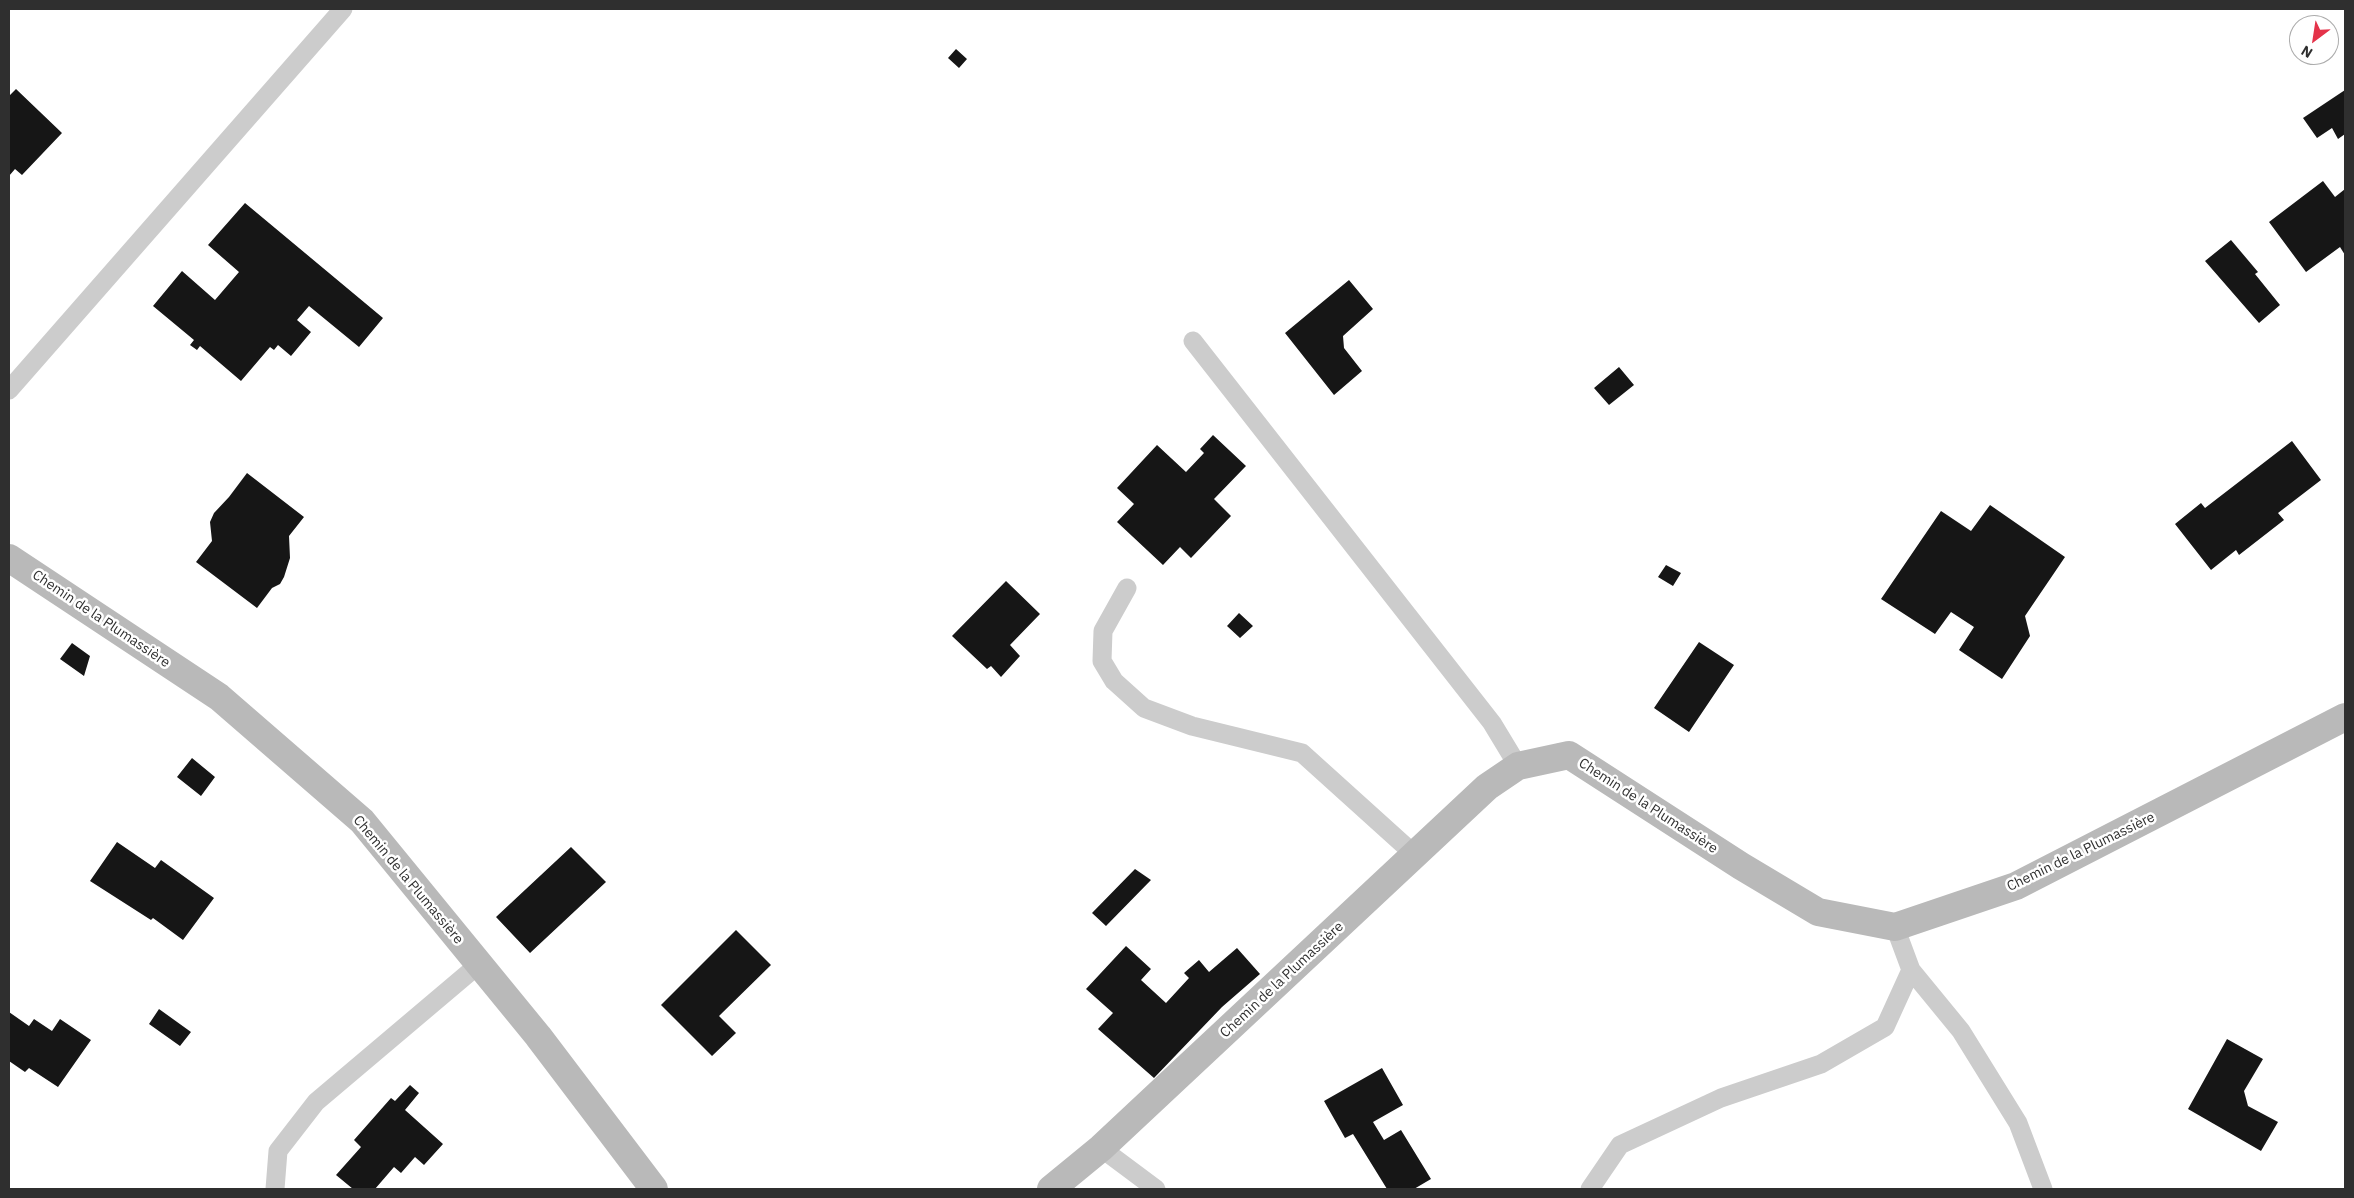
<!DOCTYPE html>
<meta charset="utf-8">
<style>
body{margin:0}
#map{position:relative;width:2354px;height:1198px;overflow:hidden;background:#fff;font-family:"IBM Plex Sans",sans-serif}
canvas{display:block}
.frame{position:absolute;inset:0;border:10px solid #2f2f2f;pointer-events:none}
.north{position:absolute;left:2289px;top:15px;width:50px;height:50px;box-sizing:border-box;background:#fff;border:1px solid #acacac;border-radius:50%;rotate:211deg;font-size:14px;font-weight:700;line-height:20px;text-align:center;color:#2f2f2f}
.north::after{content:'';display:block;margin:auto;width:18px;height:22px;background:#e4334a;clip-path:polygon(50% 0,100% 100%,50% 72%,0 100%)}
</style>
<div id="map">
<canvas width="2354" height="1198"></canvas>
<div class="frame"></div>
<div class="north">N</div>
</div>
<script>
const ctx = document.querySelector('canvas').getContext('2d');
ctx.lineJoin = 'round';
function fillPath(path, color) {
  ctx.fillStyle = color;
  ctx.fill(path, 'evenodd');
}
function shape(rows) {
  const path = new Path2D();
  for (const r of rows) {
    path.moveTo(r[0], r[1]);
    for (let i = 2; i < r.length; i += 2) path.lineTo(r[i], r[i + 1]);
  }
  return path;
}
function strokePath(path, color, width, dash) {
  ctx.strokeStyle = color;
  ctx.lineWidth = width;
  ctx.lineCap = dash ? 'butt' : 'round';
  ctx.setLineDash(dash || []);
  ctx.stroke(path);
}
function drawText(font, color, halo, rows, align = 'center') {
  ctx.font = font + ' "IBM Plex Sans",sans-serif';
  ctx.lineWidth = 5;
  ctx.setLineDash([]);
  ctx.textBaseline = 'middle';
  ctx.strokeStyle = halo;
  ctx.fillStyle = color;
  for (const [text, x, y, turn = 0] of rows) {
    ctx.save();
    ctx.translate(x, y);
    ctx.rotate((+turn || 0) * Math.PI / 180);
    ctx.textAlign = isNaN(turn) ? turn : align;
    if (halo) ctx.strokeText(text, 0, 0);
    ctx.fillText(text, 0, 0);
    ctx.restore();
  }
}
const building = shape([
 [956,49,967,59,959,68,948,58],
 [16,89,62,133,22,175,15,169,9,176,9,96],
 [2345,90,2345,134,2338,139,2332,128,2317,138,2303,118],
 [2323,181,2335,197,2345,189,2345,255,2340,247,2306,272,2269,222],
 [245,203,383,318,359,347,309,306,297,320,311,332,291,356,278,345,274,350,270,347,241,381,200,346,197,350,190,345,194,340,153,306,182,271,215,300,239,272,208,245],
 [2231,240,2258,272,2255,274,2280,305,2259,323,2205,261],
 [1349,280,1373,309,1343,336,1344,348,1362,371,1334,395,1285,333],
 [1619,367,1634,385,1609,405,1594,388],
 [1213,435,1246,466,1214,499,1231,516,1191,558,1180,547,1163,565,1117,522,1134,504,1117,488,1157,445,1186,472,1204,453,1200,449],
 [2292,441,2321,480,2278,513,2284,520,2239,555,2236,550,2211,570,2175,524,2201,503,2205,508],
 [247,473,304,517,289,536,290,558,284,577,280,584,272,588,257,608,196,562,212,541,210,522,214,513,229,497],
 [1990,505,2065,557,2025,616,2030,636,2002,679,1959,650,1974,627,1951,612,1935,634,1881,599,1941,511,1971,531],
 [1666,565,1681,573,1673,586,1658,577],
 [1006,581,1040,614,1010,645,1020,656,1001,677,991,666,987,669,952,636],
 [1239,613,1253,626,1240,638,1227,626],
 [1699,642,1734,665,1689,732,1654,708],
 [72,643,90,656,84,676,60,659],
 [192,758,215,777,201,796,177,777],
 [117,842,155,868,161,860,214,898,183,940,153,918,151,920,90,881],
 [571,847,606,882,530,953,496,917],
 [1135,869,1151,880,1106,926,1092,913],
 [736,930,771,965,719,1016,736,1033,712,1056,661,1005],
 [1126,946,1151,969,1141,980,1166,1003,1189,978,1184,973,1199,960,1209,972,1237,948,1260,974,1222,1007,1154,1078,1098,1029,1113,1013,1086,989],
 [159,1009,191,1032,180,1046,149,1024],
 [9,1012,29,1026,34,1019,52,1031,60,1019,91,1040,58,1087,29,1068,25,1072,9,1061],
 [2227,1039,2263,1059,2244,1091,2248,1106,2278,1122,2261,1151,2188,1109],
 [1382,1068,1403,1105,1373,1122,1384,1140,1401,1130,1431,1179,1414,1189,1387,1189,1353,1134,1345,1138,1324,1101],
 [410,1085,419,1093,405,1110,443,1144,424,1165,415,1157,401,1173,394,1167,375,1189,353,1189,336,1175,361,1147,354,1140,391,1098,395,1101]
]);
const lane = shape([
 [1193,341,1492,723,1518,766],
 [9,390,343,9],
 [1127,588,1103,631,1102,661,1114,681,1144,708,1192,726,1302,753,1415,855],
 [1895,927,1911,970,1961,1031,2018,1123,2043,1189],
 [1101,1148,1156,1189],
 [275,1189,278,1151,316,1102,478,965],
 [1590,1189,1620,1145,1721,1098,1821,1064,1885,1027,1911,970]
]);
const secondary = shape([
 [9,558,219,697,362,821,538,1036,654,1189],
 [1051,1189,1101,1148,1487,787,1518,766,1569,755,1741,866,1818,912,1895,927,2016,886,2345,717]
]);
const streetNames = [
 ["Chemin de la Plumassière",101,619,34],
 ["Chemin de la Plumassière",1648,806,33],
 ["Chemin de la Plumassière",2081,852,-26],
 ["Chemin de la Plumassière",408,880,50],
 ["Chemin de la Plumassière",1282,980,-43]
];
fillPath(building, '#161616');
strokePath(lane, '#ccc', 19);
strokePath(secondary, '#b9b9b9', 28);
drawText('14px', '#2f2f2f', '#fff', streetNames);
</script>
